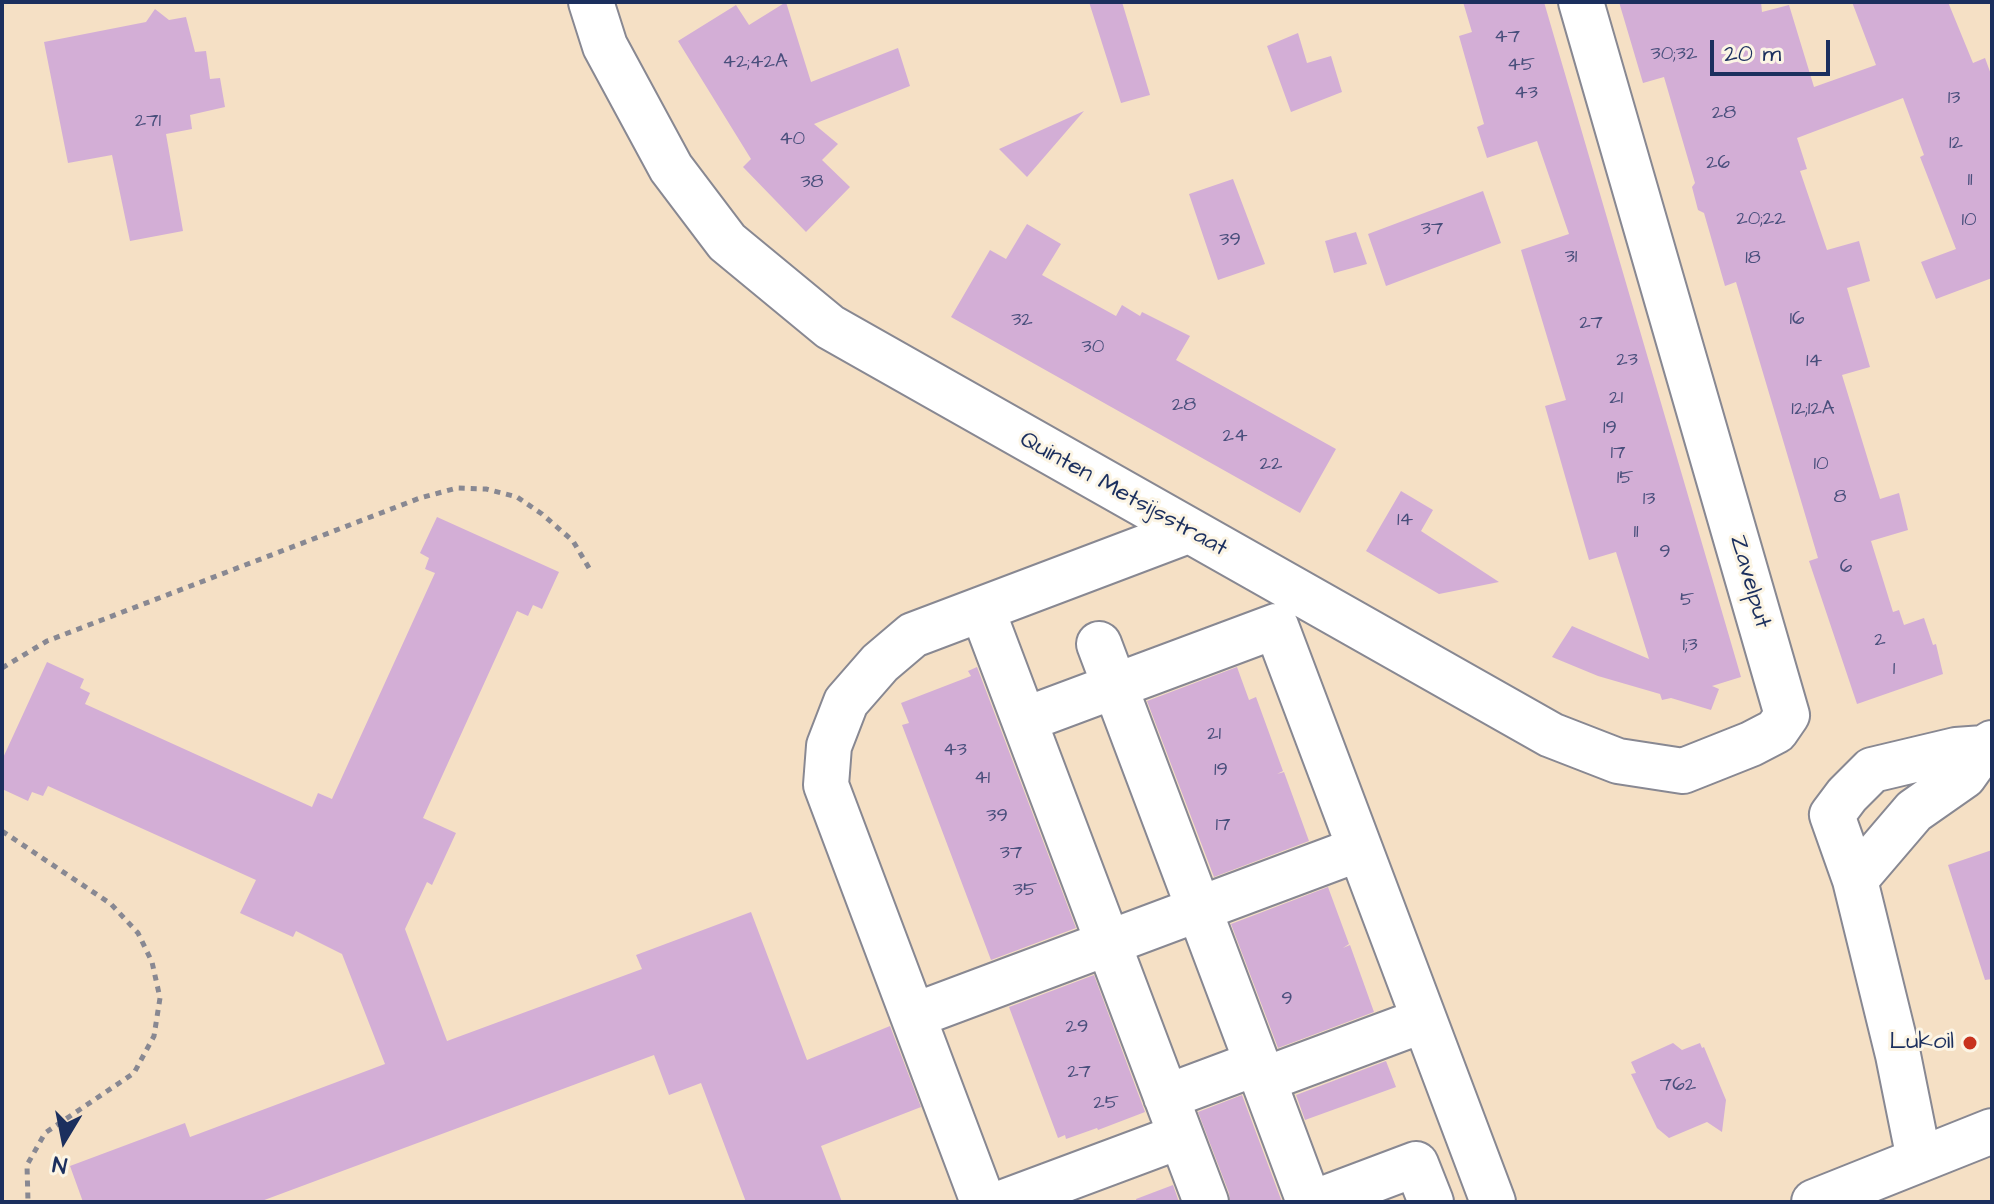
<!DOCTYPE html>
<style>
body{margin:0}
#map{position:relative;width:1994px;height:1204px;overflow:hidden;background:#f5e0c5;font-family:"Architects Daughter",sans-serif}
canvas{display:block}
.frame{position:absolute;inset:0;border:4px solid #1b2f5e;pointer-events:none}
.north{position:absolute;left:24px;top:1100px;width:80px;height:80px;-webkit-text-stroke:6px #fcf5e5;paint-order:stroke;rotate:190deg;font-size:22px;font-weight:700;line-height:32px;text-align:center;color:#1b2f5e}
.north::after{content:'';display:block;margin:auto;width:28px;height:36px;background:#1b2f5e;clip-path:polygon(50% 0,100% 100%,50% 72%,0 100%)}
.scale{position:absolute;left:1710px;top:40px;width:120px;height:36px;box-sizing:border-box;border:4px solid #1b2f5e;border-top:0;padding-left:10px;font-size:24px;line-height:28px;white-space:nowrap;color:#1b2f5e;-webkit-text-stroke:6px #fcf5e5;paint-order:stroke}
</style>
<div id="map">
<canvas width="1994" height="1204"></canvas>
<div class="frame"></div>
<div class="north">N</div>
<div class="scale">20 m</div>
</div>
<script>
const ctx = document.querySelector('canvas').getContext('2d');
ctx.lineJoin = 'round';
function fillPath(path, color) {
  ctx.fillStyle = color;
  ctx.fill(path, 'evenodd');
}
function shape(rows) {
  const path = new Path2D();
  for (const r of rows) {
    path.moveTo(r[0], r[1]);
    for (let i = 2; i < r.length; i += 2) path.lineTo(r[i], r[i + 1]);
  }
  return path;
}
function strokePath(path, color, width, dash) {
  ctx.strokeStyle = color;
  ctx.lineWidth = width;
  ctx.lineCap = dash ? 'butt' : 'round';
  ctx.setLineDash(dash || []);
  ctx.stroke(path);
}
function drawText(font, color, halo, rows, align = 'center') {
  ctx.font = font + ' "Architects Daughter",sans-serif';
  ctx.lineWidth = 6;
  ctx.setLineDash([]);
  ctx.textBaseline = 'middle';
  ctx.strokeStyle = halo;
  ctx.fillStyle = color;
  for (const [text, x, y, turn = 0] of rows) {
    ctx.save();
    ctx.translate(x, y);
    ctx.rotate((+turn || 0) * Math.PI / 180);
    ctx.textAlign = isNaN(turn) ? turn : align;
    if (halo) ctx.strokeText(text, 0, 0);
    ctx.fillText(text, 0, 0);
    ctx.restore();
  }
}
const building = shape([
 [786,2,811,82,898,48,910,86,814,124,838,144,822,160,850,187,806,232,743,167,751,159,678,41,736,5,749,25],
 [1089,2,1122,2,1150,95,1121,103],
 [1463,2,1544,2,1741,677,1712,686,1719,689,1711,710,1671,698,1662,700,1660,694,1598,676,1552,657,1572,626,1649,659,1616,552,1589,560,1545,406,1566,400,1521,250,1569,234,1537,141,1487,158,1477,127,1484,124,1459,36,1472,32],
 [1619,2,1761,2,1762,12,1789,5,1814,87,1876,65,1852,2,1948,2,1973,63,1985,58,1992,77,1992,278,1936,299,1921,262,1956,249,1920,157,1924,155,1903,98,1797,138,1807,169,1800,171,1827,250,1859,241,1870,281,1847,288,1870,367,1842,375,1880,499,1899,493,1908,530,1871,541,1893,612,1899,610,1904,625,1924,618,1933,645,1936,644,1943,674,1857,704,1809,561,1818,558,1736,282,1725,286,1704,213,1698,210,1692,187,1695,183,1664,77,1643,83],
 [155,9,169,20,186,17,195,52,206,51,210,79,220,78,225,107,190,115,192,129,166,134,183,231,130,241,112,155,68,163,44,42,146,22],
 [1298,33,1307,63,1331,56,1342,92,1291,112,1267,46],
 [1084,111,1027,177,999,149],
 [1233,179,1265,264,1218,280,1189,194],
 [1483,191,1501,243,1386,286,1368,234],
 [1027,224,1061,244,1042,275,1116,316,1122,305,1140,316,1142,312,1190,336,1176,360,1336,449,1300,513,951,317,990,250,1006,259],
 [1356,232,1367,264,1334,273,1325,241],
 [1401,491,1433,510,1421,531,1499,582,1439,594,1366,551],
 [437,517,559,572,542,609,533,605,528,616,517,611,423,818,456,833,432,885,427,882,405,929,447,1041,642,969,636,955,751,912,807,1060,890,1026,921,1107,821,1146,842,1202,746,1202,701,1083,669,1095,654,1055,259,1202,83,1202,70,1166,185,1123,190,1137,385,1064,342,954,296,931,293,937,240,913,256,880,48,786,43,796,32,792,28,801,2,789,2,760,47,662,84,679,80,688,90,693,85,704,312,807,318,793,332,799,435,573,425,569,429,558,420,553],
 [977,667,1076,928,991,960,902,725,909,723,901,703,971,676,968,671],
 [1237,667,1249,700,1256,697,1283,771,1277,774,1284,772,1309,841,1214,877,1147,701],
 [1992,850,1992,979,1985,980,1948,865],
 [1328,887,1349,944,1343,948,1350,945,1374,1012,1278,1048,1231,924],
 [1094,975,1145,1112,1098,1130,1097,1128,1066,1139,1065,1135,1058,1138,1009,1007],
 [1673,1043,1682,1050,1700,1043,1702,1048,1704,1047,1726,1100,1722,1132,1707,1122,1669,1138,1657,1128,1631,1074,1636,1073,1631,1062],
 [1386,1061,1396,1087,1305,1120,1296,1095],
 [1242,1095,1282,1202,1230,1202,1229,1193,1198,1112],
 [1173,1185,1179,1202,1137,1202,1136,1199]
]);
const path = shape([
 [2,668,47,641,420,498,457,488,486,489,517,497,542,514,573,541,592,573],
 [2,831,111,904,138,933,152,962,160,998,154,1036,134,1073,45,1133,27,1165,28,1202]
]);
const minor = shape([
 [591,2,605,46,671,168,727,242,830,327,1551,735,1618,761,1683,771,1751,744,1776,731,1787,715,1581,2],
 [982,609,1181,1136],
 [1099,644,1257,1063],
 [1024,720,1276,626,1493,1202],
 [1855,880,1914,811,1964,776,1984,748,1992,743],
 [913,1016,1359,849],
 [1263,1080,1424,1020],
 [1166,1097,1257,1063,1309,1202],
 [1919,1159,1898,1055,1855,880,1832,815,1847,795,1872,770,1956,750,1984,748],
 [983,1202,826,785,829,746,846,702,880,663,913,635,1188,531],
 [1004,1202,1181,1136,1206,1202],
 [1315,1202,1416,1164,1431,1202]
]);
const major = shape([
 [1814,1202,1992,1131]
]);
const markers = [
 [1970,1043,8,"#c8321e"]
];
const numberNames = [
 ["47",1507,38],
 ["30;32",1674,55],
 ["42;42A",755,63],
 ["45",1521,66],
 ["43",1526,94],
 ["13",1954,99],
 ["28",1724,114],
 ["271",148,122],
 ["40",792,140],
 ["12",1956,144],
 ["26",1718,164],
 ["11",1970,181],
 ["38",812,183],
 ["20;22",1761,220],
 ["10",1969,221],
 ["37",1432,230],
 ["39",1230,241],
 ["31",1571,258],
 ["18",1753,259],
 ["16",1797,320],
 ["32",1022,321],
 ["27",1591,324],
 ["30",1093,348],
 ["23",1627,361],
 ["14",1814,362],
 ["21",1616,399],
 ["28",1184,406],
 ["12;12A",1813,410],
 ["19",1610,429],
 ["24",1235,437],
 ["17",1618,454],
 ["22",1271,465],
 ["10",1821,465],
 ["15",1625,479],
 ["8",1840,498],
 ["13",1649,500],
 ["14",1405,521],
 ["11",1636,533],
 ["9",1665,553],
 ["6",1846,568],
 ["5",1687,601],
 ["2",1880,641],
 ["1;3",1690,646],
 ["1",1894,670],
 ["21",1214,735],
 ["43",955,751],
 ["19",1221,771],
 ["41",982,779],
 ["39",997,817],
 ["17",1223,826],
 ["37",1011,854],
 ["35",1025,891],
 ["9",1287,1000],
 ["29",1077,1028],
 ["27",1079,1073],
 ["762",1678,1086],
 ["25",1106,1104]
];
const streetNames = [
 ["Quinten Metsijsstraat",1123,495,29],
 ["Zavelput",1749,582,74]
];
const poiNames = [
 ["Lukoil",1954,1043]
];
fillPath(building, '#d3aed6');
strokePath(minor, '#888892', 48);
strokePath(major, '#888892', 48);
strokePath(path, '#888892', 5, [6, 6]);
strokePath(minor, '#fff', 44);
strokePath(major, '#fff', 44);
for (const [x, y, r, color] of markers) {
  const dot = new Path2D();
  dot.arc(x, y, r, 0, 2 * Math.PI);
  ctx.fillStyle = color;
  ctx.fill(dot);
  strokePath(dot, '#fcf5e5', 3);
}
drawText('20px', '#494f7c', null, numberNames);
drawText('24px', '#1b2f5e', '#fcf5e5', streetNames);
drawText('24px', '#1b2f5e', '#fcf5e5', poiNames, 'right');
</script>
